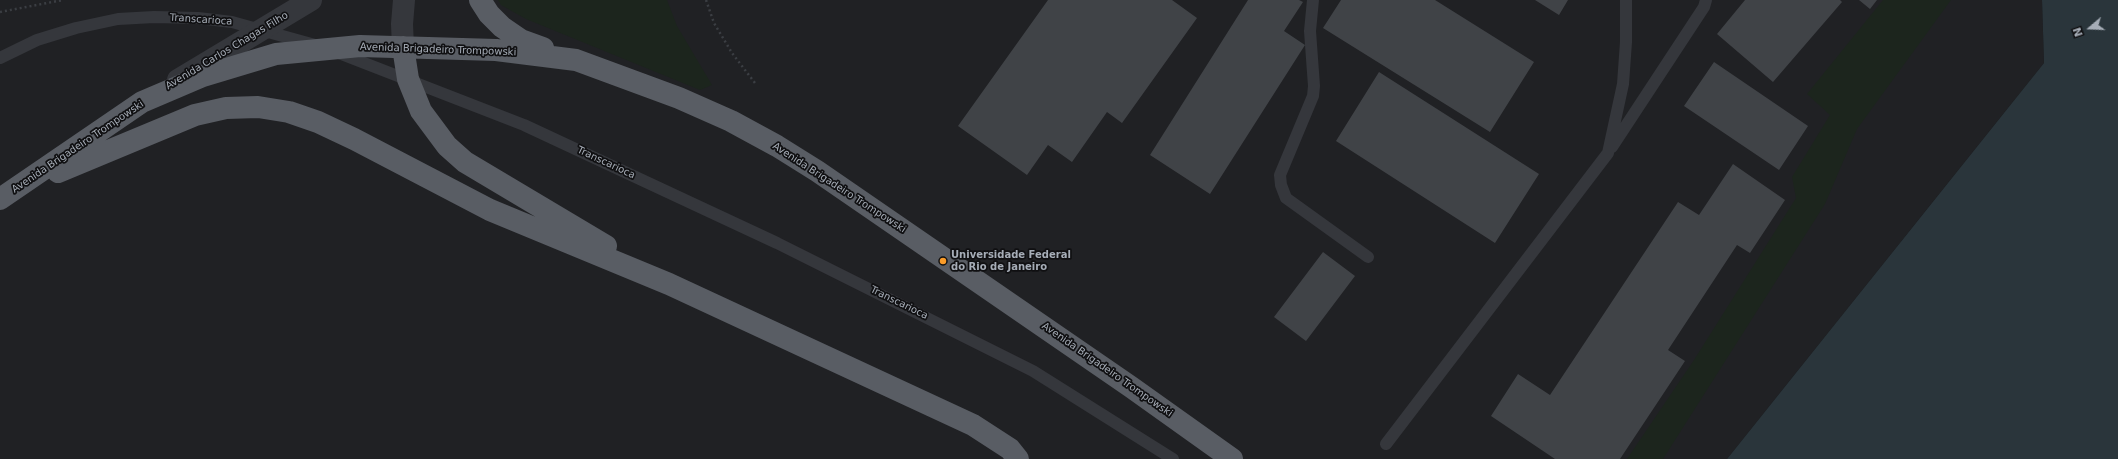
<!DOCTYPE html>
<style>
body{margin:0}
#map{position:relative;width:2118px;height:459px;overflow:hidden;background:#151517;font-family:"DejaVu Sans",sans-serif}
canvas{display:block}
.north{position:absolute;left:2070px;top:8px;width:40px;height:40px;-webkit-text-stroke:3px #101012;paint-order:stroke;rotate:251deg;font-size:11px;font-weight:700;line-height:16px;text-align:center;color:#a6adb7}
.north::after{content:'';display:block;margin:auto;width:14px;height:18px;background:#a6adb7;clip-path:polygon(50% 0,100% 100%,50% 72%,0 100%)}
</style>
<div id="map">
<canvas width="2118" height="459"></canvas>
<div class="north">N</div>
</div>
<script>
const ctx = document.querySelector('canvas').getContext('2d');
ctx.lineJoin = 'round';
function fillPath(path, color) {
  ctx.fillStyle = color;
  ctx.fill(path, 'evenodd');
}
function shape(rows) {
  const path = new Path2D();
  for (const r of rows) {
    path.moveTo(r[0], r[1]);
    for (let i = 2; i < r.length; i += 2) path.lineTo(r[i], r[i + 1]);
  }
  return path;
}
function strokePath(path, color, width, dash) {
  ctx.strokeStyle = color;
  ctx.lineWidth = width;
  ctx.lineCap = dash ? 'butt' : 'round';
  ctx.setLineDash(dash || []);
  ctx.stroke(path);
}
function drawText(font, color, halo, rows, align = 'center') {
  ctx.font = font + ' "DejaVu Sans",sans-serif';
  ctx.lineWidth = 3.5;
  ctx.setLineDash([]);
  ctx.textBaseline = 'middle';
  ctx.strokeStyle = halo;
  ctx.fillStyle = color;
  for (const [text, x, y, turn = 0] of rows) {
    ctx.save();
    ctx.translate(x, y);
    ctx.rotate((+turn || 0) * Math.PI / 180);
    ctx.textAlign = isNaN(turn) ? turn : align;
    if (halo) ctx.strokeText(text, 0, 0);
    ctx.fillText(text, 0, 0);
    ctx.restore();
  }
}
const built = shape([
 [0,0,2042,0,2044,63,1727,459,0,459]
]);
const green = shape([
 [498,0,667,0,677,26,712,85,700,90,526,19,501,5],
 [1883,0,1951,0,1857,129,1825,204,1663,459,1627,459,1694,360,1796,198,1792,177,1830,115,1807,94]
]);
const water = shape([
 [2042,0,2118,0,2118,459,1727,459,2044,63]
]);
const building = shape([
 [1048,0,1172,0,1197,18,1122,123,1107,112,1072,162,1048,145,1027,175,958,126],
 [1248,0,1299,0,1303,2,1284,31,1305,45,1210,194,1150,155],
 [1341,0,1435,0,1534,62,1490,132,1323,28],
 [1535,0,1568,0,1559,15],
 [1745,0,1840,0,1842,2,1773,82,1717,34],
 [1859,0,1877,0,1870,9],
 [1714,62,1808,126,1779,170,1684,106],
 [1379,72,1539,174,1495,243,1336,141],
 [1733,164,1785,200,1750,253,1737,245,1668,350,1685,361,1620,459,1555,459,1491,416,1518,374,1550,395,1678,202,1699,215],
 [1323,252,1355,276,1306,341,1274,317]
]);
const path = shape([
 [706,0,714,23,732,53,755,83],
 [0,12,63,0]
]);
const service = shape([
 [1313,0,1310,31,1314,86,1313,96,1280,175,1281,185,1286,198,1368,257],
 [336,52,524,125,777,243,1033,371,1173,459],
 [0,58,37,40,76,28,118,19,154,17,198,18,232,22,315,45],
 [1612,147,1704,7,1706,0],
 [1386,444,1608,153,1623,84,1626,42,1626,0]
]);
const tertiary = shape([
 [403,47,402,24,404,0],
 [178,80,311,0]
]);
const trunk = shape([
 [480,0,489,14,502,27,521,40,543,48],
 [403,47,408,79,421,111,447,146,465,162,606,246],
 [58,172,195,115,226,108,258,107,289,112,318,122,354,139,490,210,669,284,973,425,1010,449,1018,459],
 [0,199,142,102,203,76,276,54,360,46,496,50,576,60,679,98,731,121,777,146,817,171,1131,387,1232,459]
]);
const markers = [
 [943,261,4,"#fa9c29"]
];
const streetNames = [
 ["Transcarioca",201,20,4],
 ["Avenida Brigadeiro Trompowski",438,50,2],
 ["Avenida Carlos Chagas Filho",227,51,-31],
 ["Avenida Brigadeiro Trompowski",78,147,-34],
 ["Transcarioca",606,163,25],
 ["Avenida Brigadeiro Trompowski",839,188,33],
 ["Transcarioca",899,303,26],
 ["Avenida Brigadeiro Trompowski",1107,370,35]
];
const poiNames = [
 ["Universidade Federal",951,255],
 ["do Rio de Janeiro",951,267]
];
fillPath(built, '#202124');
fillPath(green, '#1c251d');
fillPath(water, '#2a353b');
fillPath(building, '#404347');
strokePath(path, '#3b3e43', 2.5, [2, 3]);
strokePath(service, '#35373c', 12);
strokePath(tertiary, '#35373c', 22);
strokePath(trunk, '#595d64', 22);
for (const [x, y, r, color] of markers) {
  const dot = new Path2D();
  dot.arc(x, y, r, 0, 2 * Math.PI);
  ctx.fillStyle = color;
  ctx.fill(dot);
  strokePath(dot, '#101012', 1.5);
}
drawText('10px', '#a6adb7', '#101012', streetNames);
drawText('bold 10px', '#a6adb7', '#101012', poiNames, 'left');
</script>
